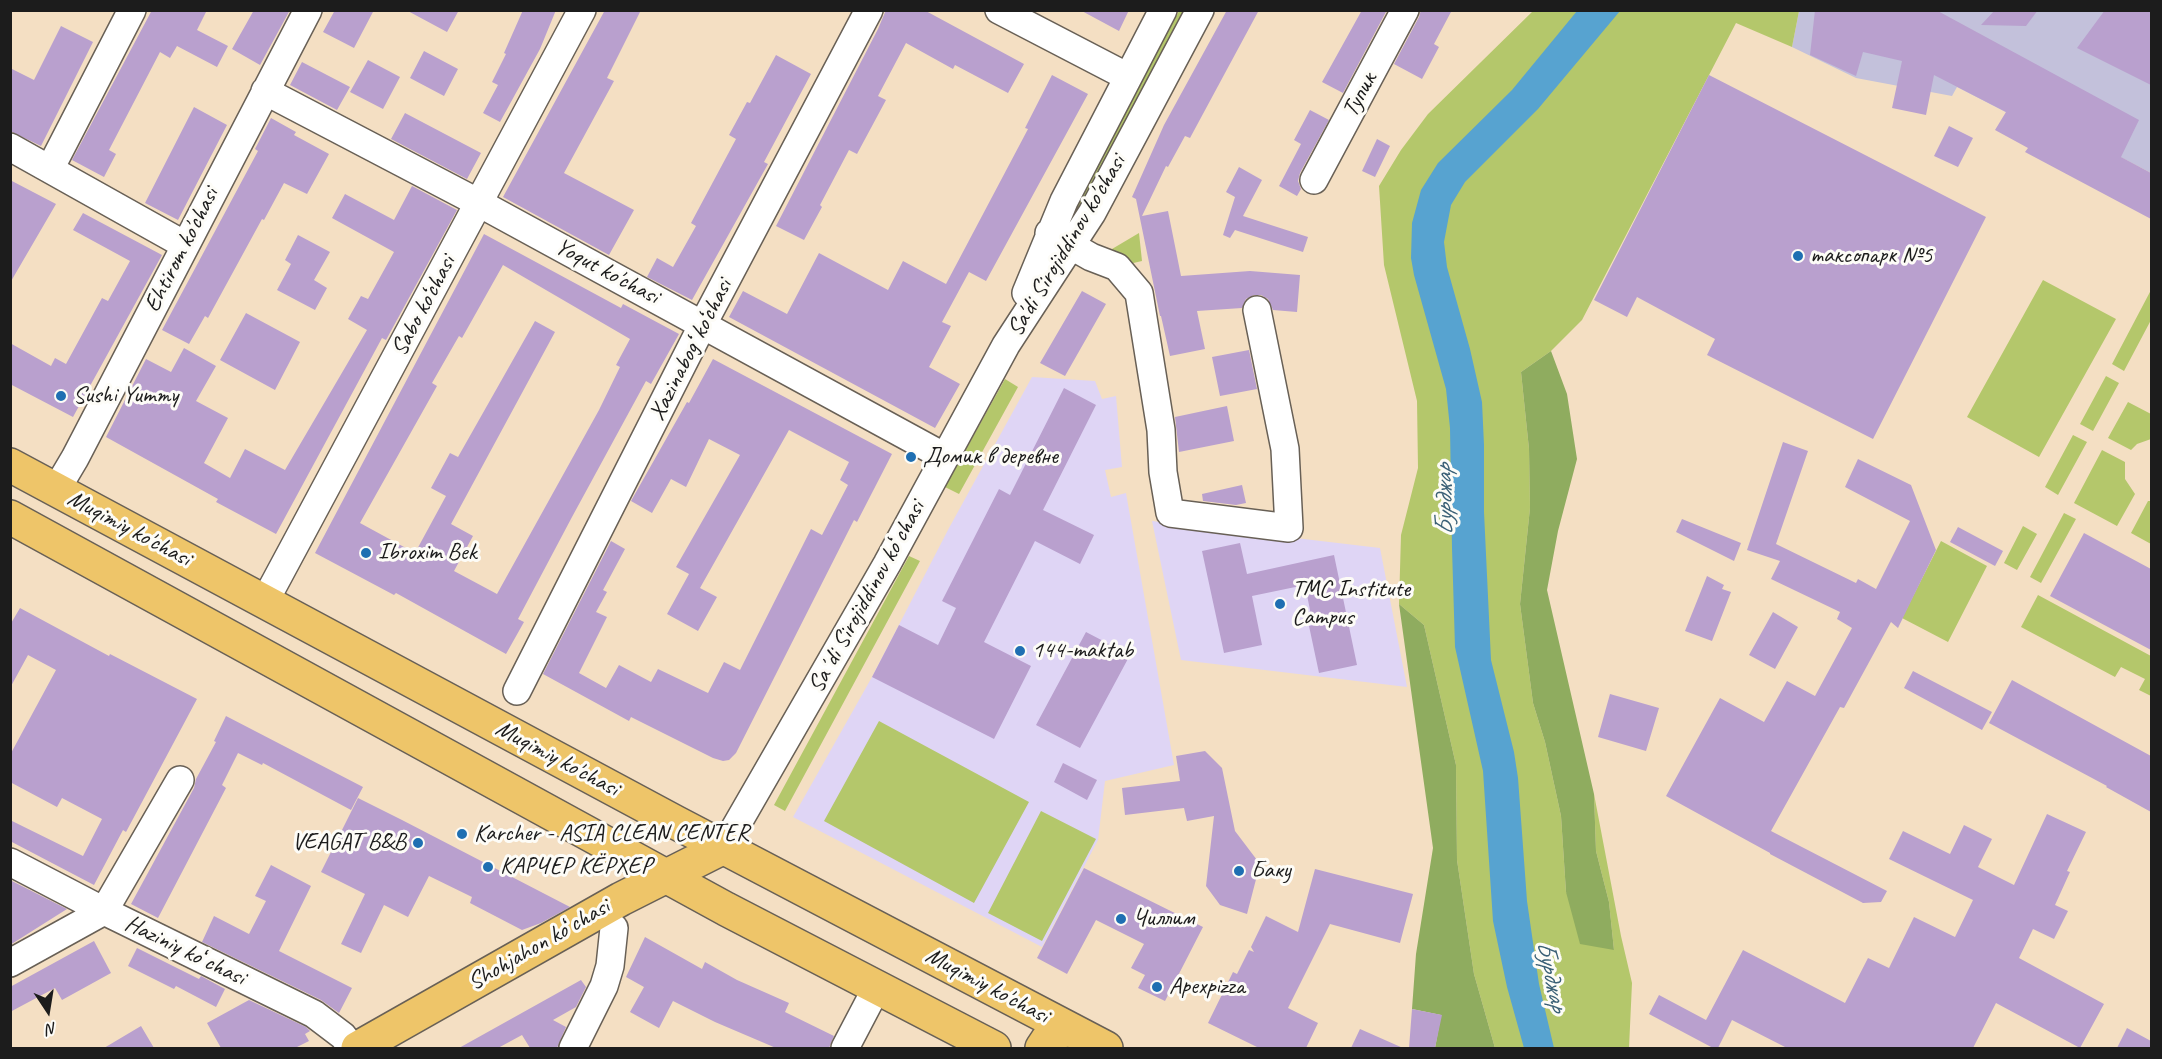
<!DOCTYPE html>
<meta charset="utf-8">
<style>
body{margin:0}
#map{position:relative;width:2162px;height:1059px;overflow:hidden;background:#f4dfc3;font-family:Caveat,sans-serif}
canvas{display:block}
.frame{position:absolute;inset:0;border:12px solid #1c1c1c;pointer-events:none}
.north{position:absolute;left:18px;top:981px;width:60px;height:60px;-webkit-text-stroke:4px #fdfcf7;paint-order:stroke;rotate:168deg;font-size:16px;font-weight:700;line-height:24px;text-align:center;color:#1c1c1c}
.north::after{content:'';display:block;margin:auto;width:21px;height:27px;background:#1c1c1c;clip-path:polygon(50% 0,100% 100%,50% 72%,0 100%)}
</style>
<div id="map">
<canvas width="2162" height="1059"></canvas>
<div class="frame"></div>
<div class="north">N</div>
</div>
<script>
const ctx = document.querySelector('canvas').getContext('2d');
ctx.lineJoin = 'round';
function fillPath(path, color) {
  ctx.fillStyle = color;
  ctx.fill(path, 'evenodd');
}
function shape(rows) {
  const path = new Path2D();
  for (const r of rows) {
    path.moveTo(r[0], r[1]);
    for (let i = 2; i < r.length; i += 2) path.lineTo(r[i], r[i + 1]);
  }
  return path;
}
function strokePath(path, color, width, dash) {
  ctx.strokeStyle = color;
  ctx.lineWidth = width;
  ctx.lineCap = dash ? 'butt' : 'round';
  ctx.setLineDash(dash || []);
  ctx.stroke(path);
}
function drawText(font, color, halo, rows, align = 'center') {
  ctx.font = font + ' Caveat,sans-serif';
  ctx.lineWidth = 6;
  ctx.setLineDash([]);
  ctx.textBaseline = 'middle';
  ctx.strokeStyle = halo;
  ctx.fillStyle = color;
  for (const [text, x, y, turn = 0] of rows) {
    ctx.save();
    ctx.translate(x, y);
    ctx.rotate((+turn || 0) * Math.PI / 180);
    ctx.textAlign = isNaN(turn) ? turn : align;
    if (halo) ctx.strokeText(text, 0, 0);
    ctx.fillText(text, 0, 0);
    ctx.restore();
  }
}
const built = shape([
 [1032,377,1095,381,1102,399,1116,396,1122,467,1105,470,1111,497,1126,493,1174,765,1105,781,1098,840,1042,947,793,817,872,677,949,528],
 [1152,521,1380,548,1407,687,1181,660]
]);
const industrial = shape([
 [1799,11,2151,11,2151,173,2044,117,2021,120,1957,87,1952,96,1856,78,1792,47]
]);
const green = shape([
 [1179,11,1188,11,1081,210,1074,205],
 [1533,11,1799,11,1792,47,1736,23,1582,320,1551,351,1521,372,1529,449,1530,508,1520,604,1533,703,1545,742,1561,816,1566,892,1614,950,1609,902,1596,851,1594,794,1621,936,1632,983,1629,1048,1495,1048,1474,974,1457,860,1456,765,1424,625,1399,604,1401,535,1418,468,1417,401,1384,265,1379,186,1401,150,1428,114],
 [1139,233,1142,261,1125,265,1112,249],
 [2043,280,2116,319,2039,457,1967,417],
 [2151,290,2151,320,2124,371,2112,364],
 [2106,376,2119,383,2093,431,2080,424],
 [1005,379,1018,387,959,494,945,487],
 [2128,402,2151,414,2151,439,2137,444,2131,450,2108,438],
 [2073,435,2087,442,2058,495,2045,487],
 [2102,450,2125,462,2125,479,2135,494,2117,526,2074,503],
 [2148,501,2151,501,2151,544,2131,533],
 [2064,513,2076,519,2041,583,2030,577],
 [2023,526,2037,534,2017,570,2004,563],
 [1941,541,1987,566,1948,642,1902,618],
 [909,556,920,561,785,811,774,805],
 [2038,595,2151,656,2151,696,2139,690,2145,679,2121,667,2115,677,2021,627],
 [879,721,1029,802,974,903,824,821],
 [1041,811,1096,839,1042,941,988,913]
]);
const forest = shape([
 [1551,351,1567,394,1577,459,1558,531,1547,590,1594,794,1596,851,1609,902,1614,950,1580,944,1566,892,1561,816,1545,742,1533,703,1520,604,1530,508,1529,449,1521,372],
 [1399,604,1424,625,1456,765,1457,860,1474,974,1495,1048,1435,1048,1441,1015,1412,1009,1416,954,1433,848]
]);
const water = shape([
 [1577,11,1620,11,1538,109,1465,182,1451,205,1444,242,1447,267,1470,349,1482,402,1484,445,1484,512,1491,660,1514,752,1518,778,1527,901,1539,984,1554,1048,1524,1048,1507,987,1493,921,1483,771,1455,647,1452,548,1450,428,1446,389,1414,275,1411,258,1412,223,1421,190,1438,163,1512,90]
]);
const building = shape([
 [152,10,207,10,197,30,228,46,217,67,177,46,170,58,160,52,109,150,116,154,104,177,72,160],
 [254,10,290,10,260,65,232,49],
 [335,10,374,10,354,48,323,32],
 [406,10,459,10,447,32],
 [523,10,556,10,540,49,500,122,483,113,498,85,492,82,506,54,504,53],
 [605,10,641,10,607,78,614,81,564,173,634,210,609,255,503,197],
 [886,10,924,10,1024,64,1008,93,955,65,953,69,906,43,878,96,886,100,857,154,849,150,820,205,822,207,804,240,776,226,878,29],
 [1080,10,1129,10,1119,31],
 [1227,10,1259,10,1190,138,1185,136,1168,167,1166,166,1142,216,1168,211,1181,276,1250,271,1300,275,1297,312,1273,310,1268,299,1261,295,1254,295,1246,299,1242,308,1197,311,1205,349,1170,356,1161,316,1160,316,1136,199,1132,197,1164,125],
 [1362,10,1387,10,1343,93,1322,82],
 [1421,10,1452,10,1434,44,1439,47,1422,79,1394,64,1419,17],
 [1815,10,1936,10,2139,120,2121,157,2151,173,2151,219,2025,152,2028,148,1995,130,2006,112,1934,75,1926,115,1892,108,1902,61,1863,52,1856,76,1810,55],
 [1995,10,2038,10,2026,26,1981,25],
 [2105,10,2151,10,2151,85,2077,48],
 [61,26,93,42,41,146,10,131,10,68,34,80],
 [424,51,458,69,444,96,410,78],
 [776,55,811,74,764,162,768,164,692,300,647,277,657,258,673,267,696,226,691,223,736,139,729,135,747,102,750,103],
 [368,60,400,77,383,109,350,92],
 [302,62,350,87,337,110,290,85],
 [1052,75,1088,94,986,281,969,272,942,322,951,326,929,367,960,384,935,428,729,317,743,291,787,314,819,253,888,290,903,261,946,284,1028,129,1025,128],
 [1709,75,1986,217,1873,439,1707,355,1715,339,1637,297,1627,317,1594,300],
 [194,107,227,125,178,220,145,203],
 [1310,110,1329,120,1300,173,1298,181,1301,189,1297,196,1279,186,1301,144,1294,140],
 [405,113,481,153,467,179,391,139],
 [271,118,296,132,294,135,329,154,307,194,284,183,264,220,262,219,208,318,205,316,189,344,162,330,258,151,255,149],
 [1949,126,1973,138,1958,167,1934,156],
 [1377,139,1390,146,1375,177,1362,171],
 [1239,167,1262,180,1243,216,1308,237,1303,252,1235,230,1230,238,1223,235,1235,197,1226,192],
 [10,180,56,204,10,283],
 [412,186,457,210,386,340,382,338,276,534,216,502,218,499,106,437,146,359,171,372,184,348,216,366,196,401,228,418,204,463,230,478,245,449,285,470,367,330,348,319,361,296,368,299,394,252,332,218,345,194,394,220],
 [83,213,162,255,73,417,10,384,10,343,51,366,55,358,66,364,102,298,108,301,130,261,73,230],
 [484,234,621,308,623,304,679,334,651,384,646,381,572,517,518,619,524,622,506,654,396,593,394,595,315,553],
 [503,265,630,339,616,365,620,367,599,410,497,594,454,571,473,536,451,524,555,332,535,321,458,457,450,453,431,488,446,496,415,553,360,523,437,386,432,383,459,336,462,338],
 [298,235,330,252,314,280,327,288,315,310,277,290,291,264,285,260],
 [1082,291,1106,304,1065,376,1040,363],
 [246,313,300,342,275,390,220,360],
 [1249,350,1257,389,1220,396,1212,357],
 [713,359,892,454,857,522,854,520,736,753,729,760,723,761,713,758,631,717,629,721,543,674,611,541,625,549,603,590,607,592,596,612,607,617,579,673,606,688,619,665,651,682,658,669,708,693,724,662,740,670,811,529,822,535,848,485,840,480,849,462,789,430,700,588,717,597,698,631,667,614,689,574,676,567,740,455,709,439,686,487,671,479,652,513,631,501,687,402,689,403],
 [1064,388,1096,405,1043,510,1094,535,1080,564,1035,541,984,642,1031,666,994,739,872,677,899,625,938,645,956,608,942,601,999,489,1010,495],
 [1227,406,1234,441,1179,452,1175,417],
 [1783,442,1808,451,1776,544,1856,583,1858,579,1876,589,1910,521,1845,487,1858,459,1911,485,1936,550,1898,628,1891,622,1844,708,1840,707,1771,831,1887,891,1881,902,1863,903,1770,854,1770,853,1666,796,1720,698,1764,722,1787,681,1815,696,1852,628,1837,619,1840,612,1771,579,1780,561,1747,550],
 [1242,485,1246,503,1236,505,1203,501,1202,494],
 [1682,519,1741,543,1734,561,1676,532],
 [1958,527,2003,551,1995,566,1950,542],
 [2084,533,2151,569,2151,650,2050,596],
 [1240,543,1247,574,1334,555,1357,665,1319,673,1309,626,1313,625,1305,585,1252,596,1262,645,1224,653,1202,551],
 [1707,576,1724,585,1722,589,1731,592,1712,641,1685,631],
 [20,608,109,656,110,654,197,699,126,832,123,830,94,885,10,841,10,820,83,856,102,819,62,798,57,807,10,782,10,755,56,670,28,655,10,688,10,625],
 [1773,612,1798,627,1775,669,1749,655],
 [1086,632,1130,655,1080,748,1036,725],
 [1913,671,1992,712,1982,730,1904,688],
 [2012,680,2151,756,2151,812,2106,787,2107,786,1989,723],
 [1610,694,1659,708,1646,751,1598,737],
 [226,716,363,787,351,810,263,763,262,765,238,753,222,785,226,788,158,918,131,904,194,788,196,779,216,742,214,741],
 [1205,751,1222,768,1235,831,1260,864,1247,914,1220,905,1206,886,1214,816,1187,821,1184,808,1125,815,1122,788,1180,781,1176,756],
 [1063,763,1097,780,1087,800,1054,782],
 [358,798,402,820,570,907,541,923,522,930,470,903,472,897,429,876,408,917,384,905,361,953,341,944,365,894,321,872],
 [2047,814,2086,832,2067,871,2070,872,2055,905,2068,911,2054,939,2033,929,2019,958,2104,1004,2080,1048,1996,1003,1973,1048,1787,1048,1732,1020,1718,1048,1713,1048,1649,1014,1659,995,1706,1020,1743,950,1845,1003,1868,958,1889,968,1914,917,1955,937,1973,900,1889,859,1903,831,1950,854,1964,825,1992,839,1978,867,2014,885],
 [271,865,311,886,279,951,352,988,339,1013,321,1000,202,942,214,916,249,934,266,901,255,896],
 [1084,868,1203,927,1165,1001,1138,988,1145,975,1131,968,1144,944,1096,920,1067,974,1037,958],
 [1315,869,1413,894,1400,943,1330,924,1288,1008,1318,1023,1306,1048,1259,1048,1208,1023,1233,972,1237,974,1249,950,1254,952,1251,947,1266,916,1298,932],
 [10,880,67,909,10,945],
 [645,937,702,969,705,962,737,980,789,1003,785,1012,834,1036,829,1048,776,1048,715,1022,673,1001,659,1028,630,1012,644,987,626,977],
 [94,941,111,973,62,1000,55,988,10,1012,10,987],
 [137,948,199,979,201,976,225,989,216,1007,176,986,174,989,128,966],
 [581,980,586,987,576,1007,553,1020,566,1027,557,1048,530,1048,522,1035,498,1048,459,1048],
 [249,1000,306,1027,310,1031,305,1034,309,1041,295,1048,221,1048,207,1023],
 [1412,1009,1442,1015,1435,1048,1409,1048],
 [141,1026,154,1048,104,1048],
 [2127,1028,2151,1041,2151,1048,2117,1048],
 [1360,1029,1403,1048,1351,1048]
]);
const minor = shape([
 [999,10,1128,77],
 [265,91,479,203,945,457],
 [10,147,185,245],
 [51,167,132,10],
 [1314,180,1405,10],
 [1049,233,1091,257,1117,267,1139,293,1161,430,1163,472,1170,513,1289,528,1285,449,1257,310],
 [1026,293,1064,201,1163,10],
 [56,490,75,458,308,10],
 [265,601,582,10],
 [517,691,703,324,869,10],
 [724,847,887,564,1006,345,1092,213,1200,10],
 [10,862,104,911,314,1014,343,1036,352,1048],
 [10,963,104,911,180,780],
 [573,1048,604,986,610,966,614,928],
 [845,1048,877,987]
]);
const major = shape([
 [10,465,675,822,1106,1048],
 [10,517,726,909,994,1048],
 [358,1048,621,899,724,847],
 [1042,1048,1048,1039,1062,1031,1070,1030]
]);
const markers = [
 [1798,256,6,"#1f6fb2"],
 [61,396,6,"#1f6fb2"],
 [911,457,6,"#1f6fb2"],
 [366,553,6,"#1f6fb2"],
 [1280,604,6,"#1f6fb2"],
 [1020,651,6,"#1f6fb2"],
 [462,834,6,"#1f6fb2"],
 [418,843,6,"#1f6fb2"],
 [488,867,6,"#1f6fb2"],
 [1239,871,6,"#1f6fb2"],
 [1121,919,6,"#1f6fb2"],
 [1157,987,6,"#1f6fb2"]
];
const streetNames = [
 ["Тупик",1360,95,-62],
 ["Sa'di Sirojiddinov ko'chasi",1067,246,-59],
 ["Ehtirom ko'chasi",182,250,-63],
 ["Yoqut ko'chasi",607,272,28],
 ["Sabo ko‘chasi",424,306,-62],
 ["Xazinabog‘ ko‘chasi",691,350,-63],
 ["Muqimiy ko'chasi",129,529,28],
 ["Saʼdi Sirojiddinov koʻchasi",867,597,-61],
 ["Muqimiy ko'chasi",557,759,28],
 ["Shohjahon koʻchasi",539,945,-30],
 ["Haziniy koʻchasi",185,951,26],
 ["Muqimiy ko'chasi",987,986,28]
];
const poiNames = [
 ["таксопарк №5",1810,256],
 ["Sushi Yummy",73,396],
 ["Домик в деревне",923,457],
 ["Ibroxim Bek",378,553],
 ["TMC Institute",1292,590],
 ["Campus",1292,618],
 ["144-maktab",1032,651],
 ["Karcher - ASIA CLEAN CENTER",474,834],
 ["VEAGAT B&B",406,843,"right"],
 ["КАРЧЕР КЁРХЕР",500,867],
 ["Баку",1251,871],
 ["Чиллим",1133,919],
 ["Apexpizza",1169,987]
];
const waterNames = [
 ["Бурджар",1445,500,-91],
 ["Бурджар",1551,976,78]
];
fillPath(built, '#dfd5f5');
fillPath(industrial, '#c3c1db');
fillPath(green, '#b4c76b');
fillPath(forest, '#8fac5f');
fillPath(water, '#57a3d0');
fillPath(building, '#b9a0ce');
strokePath(minor, '#686056', 30);
strokePath(major, '#686056', 36);
strokePath(minor, '#fff', 27);
strokePath(major, '#eec569', 33);
for (const [x, y, r, color] of markers) {
  const dot = new Path2D();
  dot.arc(x, y, r, 0, 2 * Math.PI);
  ctx.fillStyle = color;
  ctx.fill(dot);
  strokePath(dot, '#fdfcf7', 2);
}
drawText('24px', '#1c1c1c', '#fdfcf7', streetNames);
drawText('24px', '#1c1c1c', '#fdfcf7', poiNames, 'left');
drawText('italic 26px', '#3a6076', '#fdfcf7', waterNames);
</script>
